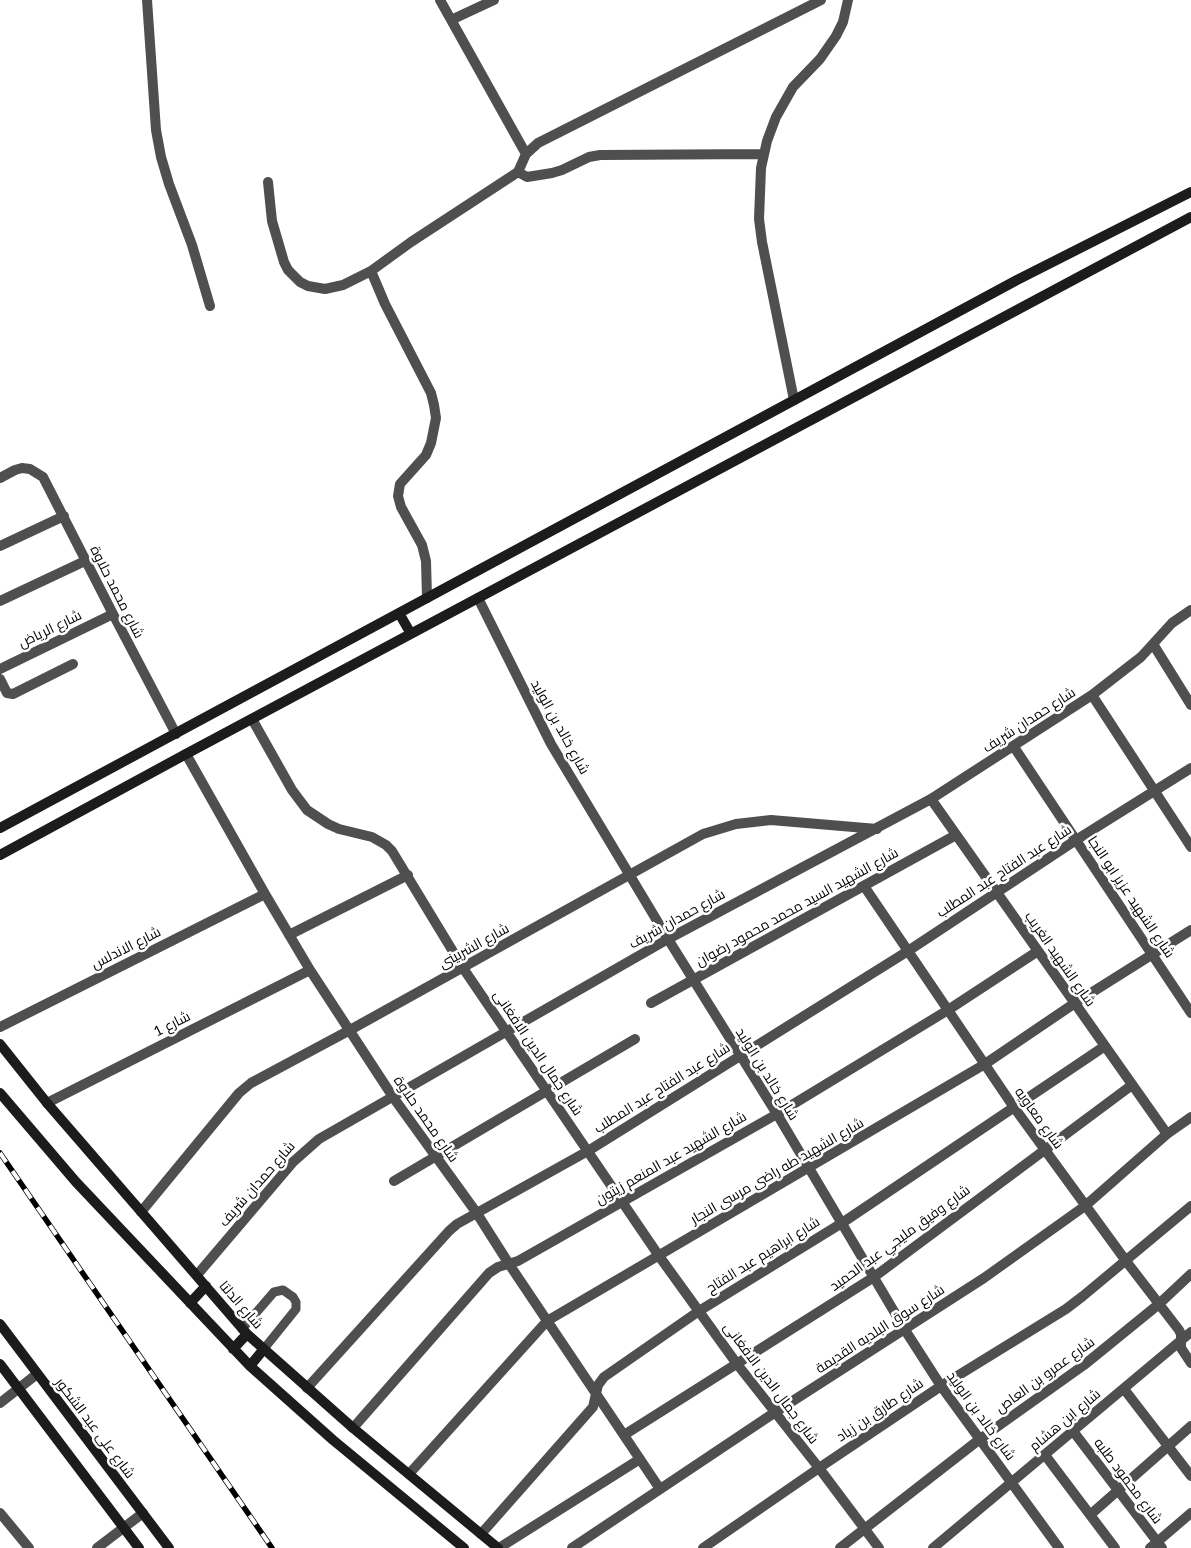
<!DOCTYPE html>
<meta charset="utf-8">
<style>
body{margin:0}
canvas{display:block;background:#fff}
</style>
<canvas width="1191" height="1548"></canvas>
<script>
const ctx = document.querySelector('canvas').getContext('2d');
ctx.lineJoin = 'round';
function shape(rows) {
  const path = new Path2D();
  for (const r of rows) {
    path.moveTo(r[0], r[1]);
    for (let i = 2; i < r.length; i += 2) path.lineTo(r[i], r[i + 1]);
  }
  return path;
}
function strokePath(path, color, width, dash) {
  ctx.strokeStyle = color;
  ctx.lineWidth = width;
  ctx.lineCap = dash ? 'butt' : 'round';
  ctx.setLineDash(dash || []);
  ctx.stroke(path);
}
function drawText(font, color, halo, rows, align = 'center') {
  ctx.font = font + ' Lato,Cairo,sans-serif';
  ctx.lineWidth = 5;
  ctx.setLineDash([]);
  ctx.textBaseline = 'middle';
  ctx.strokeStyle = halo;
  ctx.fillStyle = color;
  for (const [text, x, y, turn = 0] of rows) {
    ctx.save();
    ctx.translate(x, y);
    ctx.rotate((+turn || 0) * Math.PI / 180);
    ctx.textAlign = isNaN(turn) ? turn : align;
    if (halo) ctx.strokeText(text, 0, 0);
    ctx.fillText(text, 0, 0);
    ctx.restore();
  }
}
const lane = shape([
 [242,1329,274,1292,283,1290,293,1297,296,1302,296,1309,263,1350]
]);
const street = shape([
 [147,0,156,130,161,157,169,184,192,245,210,306],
 [440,0,526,154],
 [451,20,494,0],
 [518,172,526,154,538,143,821,0],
 [268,182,272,221,284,262,288,270,300,282,308,286,325,289,343,285,371,271,411,242,518,172,527,177,552,173,562,170,589,157,600,155,764,154],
 [371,271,385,304,431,393,434,405,436,418,431,443,426,455,400,484,398,496,401,507,422,545,426,561,427,598],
 [794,400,762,242,759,219,761,168,767,141,776,117,793,87,820,59,836,36,843,22,848,0],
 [0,478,15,470,22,468,30,469,43,477,113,614,176,734],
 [0,546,64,516],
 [478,598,551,744,668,939,777,1114,905,1330,941,1386,1059,1548],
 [0,601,85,561],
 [1153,644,1191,705],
 [0,669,113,614],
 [0,679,7,693],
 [7,693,13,694,73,664],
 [1092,695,1191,847],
 [252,719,292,790,307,810,328,824,339,829,372,837,386,845,392,851,463,968,659,1256,737,1364,819,1468,879,1548],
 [1014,747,1191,1013],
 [186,754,265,894,310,970,393,1097,476,1212,509,1264,660,1489],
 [931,799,1167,1134],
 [864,886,1013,1106,1126,1261,1179,1330,1181,1334,1181,1348,1191,1363],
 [289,935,408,875],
 [651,1003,956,835],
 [0,1027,265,894],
 [47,1103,310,970],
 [394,1181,635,1039],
 [141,1212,239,1093,251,1083,350,1030,703,834,736,824,771,820,877,829],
 [197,1275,293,1162,319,1139,668,939,931,799,1092,695,1141,657,1172,623,1191,610],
 [307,1388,449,1231,457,1224,588,1151,908,951,1076,840,1191,768],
 [1124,1389,1191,1476],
 [0,1403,37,1374],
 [353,1428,489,1273,498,1267,518,1261,777,1114,948,1010,1038,951],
 [1073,1431,1162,1548],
 [624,1435,874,1277,1132,1085],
 [1045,1455,1115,1548],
 [409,1474,547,1321,985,1064,1075,1003,1191,930],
 [0,1513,29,1548],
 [1090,1515,1191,1426],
 [481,1534,593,1407,598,1385,604,1377,699,1311,842,1223,1105,1046],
 [97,1548,143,1513],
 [499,1548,640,1459],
 [572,1548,774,1413,984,1278,1085,1206,1167,1134,1191,1117],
 [703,1548,819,1468,941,1386,1066,1309,1083,1296,1191,1206],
 [840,1548,980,1439,1084,1365,1159,1304,1191,1274],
 [933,1548,1191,1332],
 [1150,1548,1191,1513]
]);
const secondary = shape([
 [399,613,411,634],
 [0,828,1017,280,1191,192],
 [0,855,186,754,1191,217],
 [0,1044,47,1103,247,1334,353,1428,498,1548],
 [0,1093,76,1182,250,1366,333,1440,464,1548],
 [190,1303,206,1286],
 [0,1324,169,1548],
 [233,1349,247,1334],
 [0,1364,139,1548],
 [250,1366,263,1350]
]);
const rail = shape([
 [0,1153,272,1548]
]);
const streetNames = [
 ["شارع محمد حلاوة",117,592,63],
 ["شارع الرياض",50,629,-26],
 ["شارع حمدان شريف",1029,720,-33],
 ["شارع خالد بن الوليد",560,727,61],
 ["شارع عبد الفتاح عبد المطلب",1004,871,-33],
 ["شارع الشهيد عزيز ابو النجا",1131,897,56],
 ["شارع الشهيد السيد محمد محمود رضوان",797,907,-29],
 ["شارع حمدان شريف",677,919,-29],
 ["شارع الشربينى",474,946,-29],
 ["شارع الاندلس",126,948,-27],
 ["شارع الشهيد الغريب",1060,959,55],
 ["شارع 1",172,1024,-27],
 ["شارع جمال الدين الافغانى",538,1053,56],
 ["شارع خالد بن الوليد",767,1074,58],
 ["شارع عبد الفتاح عبد المطلب",662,1088,-32],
 ["شارع معاويه",1039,1118,54],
 ["شارع محمد حلاوة",426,1119,55],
 ["شارع الشهيد عبد المنعم زيتون",671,1158,-30],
 ["شارع الشهيد طه راضى مرسى النجار",777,1171,-30],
 ["شارع حمدان شريف",257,1184,-49],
 ["شارع وفيق مليجي عبد الحميد",900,1238,-36],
 ["شارع ابراهيم عبد الفتاح",763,1255,-32],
 ["شارع الدلتا",241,1305,49],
 ["شارع سوق البلديه القديمة",880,1329,-33],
 ["شارع عمرو بن العاص",1045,1375,-36],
 ["شارع جمال الدين الافغانى",771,1383,53],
 ["شارع طارق بن زياد",880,1410,-34],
 ["شارع خالد بن الوليد",981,1416,54],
 ["شارع ابن هشام",1065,1420,-40],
 ["شارع على عبد الشكور",95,1428,53],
 ["شارع محمود طلبه",1128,1481,53]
];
strokePath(lane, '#4f4f4f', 9);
strokePath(street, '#4f4f4f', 10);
strokePath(secondary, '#1c1c1c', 10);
strokePath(rail, '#000', 5.5);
strokePath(rail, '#fff', 4, [11]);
drawText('14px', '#000', '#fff', streetNames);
</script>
